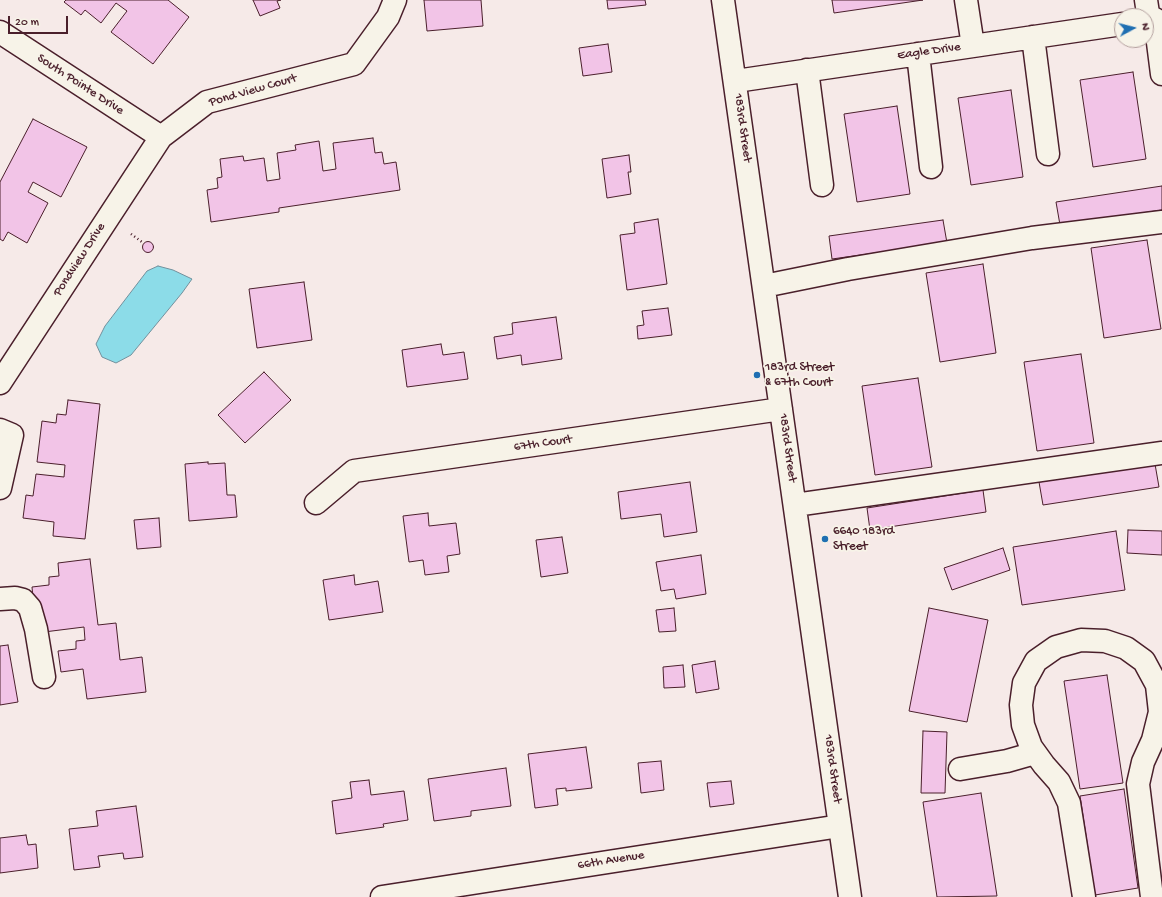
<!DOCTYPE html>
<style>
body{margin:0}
#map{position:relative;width:1162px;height:897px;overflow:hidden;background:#f6eae8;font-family:"Gochi Hand",sans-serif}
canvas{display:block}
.north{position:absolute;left:1114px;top:8px;width:40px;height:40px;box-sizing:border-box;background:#f7f3e8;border:1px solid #b29e9c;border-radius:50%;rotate:83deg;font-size:11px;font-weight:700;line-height:16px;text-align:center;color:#4a1f2b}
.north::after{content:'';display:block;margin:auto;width:14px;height:18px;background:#1f6fb2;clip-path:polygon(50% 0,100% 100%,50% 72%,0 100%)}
.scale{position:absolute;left:8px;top:16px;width:60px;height:18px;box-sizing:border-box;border:2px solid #4a1f2b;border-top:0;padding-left:5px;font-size:12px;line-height:14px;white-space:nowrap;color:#4a1f2b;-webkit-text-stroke:3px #f7f3e8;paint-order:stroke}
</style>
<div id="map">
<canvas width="1162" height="897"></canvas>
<div class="north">N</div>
<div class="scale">20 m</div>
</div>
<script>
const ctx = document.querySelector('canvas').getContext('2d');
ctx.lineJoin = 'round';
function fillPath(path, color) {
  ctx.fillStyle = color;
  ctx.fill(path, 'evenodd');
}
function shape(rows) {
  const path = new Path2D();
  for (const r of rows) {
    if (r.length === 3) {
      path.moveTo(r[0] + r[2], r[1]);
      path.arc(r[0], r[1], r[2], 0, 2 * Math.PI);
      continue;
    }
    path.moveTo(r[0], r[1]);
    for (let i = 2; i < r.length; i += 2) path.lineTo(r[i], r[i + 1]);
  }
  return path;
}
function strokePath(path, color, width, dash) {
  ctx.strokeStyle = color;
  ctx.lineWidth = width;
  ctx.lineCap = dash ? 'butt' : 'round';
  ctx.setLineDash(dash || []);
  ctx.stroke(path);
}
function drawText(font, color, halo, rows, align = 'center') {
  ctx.font = font + ' "Gochi Hand",sans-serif';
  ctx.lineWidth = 3.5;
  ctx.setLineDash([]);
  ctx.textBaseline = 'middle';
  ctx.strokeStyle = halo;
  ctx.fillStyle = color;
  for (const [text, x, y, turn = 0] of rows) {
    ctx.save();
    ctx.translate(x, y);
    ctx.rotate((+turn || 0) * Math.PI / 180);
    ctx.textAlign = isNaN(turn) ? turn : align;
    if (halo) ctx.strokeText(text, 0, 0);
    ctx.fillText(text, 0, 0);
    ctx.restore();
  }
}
const water = shape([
 [158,266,173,270,192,279,182,293,131,355,116,363,102,357,96,344,105,326,147,271,158,266]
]);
const building = shape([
 [66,0,168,0,189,17,153,64,111,32,127,11,116,3,101,23,85,10,81,15,64,2,66,0],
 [253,0,281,0,277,1,280,8,260,16,253,0],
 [424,0,481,0,483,26,427,31,424,0],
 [607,0,645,0,646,5,608,9,607,0],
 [832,0,923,0,834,13,832,0],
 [608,44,612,72,583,76,579,48,608,44],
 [1133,72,1146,159,1093,167,1080,80,1133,72],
 [1011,90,1023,177,971,185,958,98,1011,90],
 [897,106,910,194,857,202,844,114,897,106],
 [33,119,87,147,61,197,33,182,28,192,48,203,27,243,8,232,3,241,0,239,0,182,33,119],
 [373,138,375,153,382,152,384,164,396,162,400,190,279,208,279,212,211,222,207,190,218,188,217,178,222,177,220,159,243,156,244,161,264,158,267,181,280,179,277,153,296,150,295,145,319,141,323,171,336,169,333,143,373,138],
 [629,155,631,172,628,172,631,194,607,198,602,159,629,155],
 [1162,186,1162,210,1060,225,1056,202,1162,186],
 [658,219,667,284,627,290,620,235,635,233,634,223,658,219],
 [943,220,947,243,832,259,829,236,943,220],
 [1147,240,1161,329,1104,338,1091,248,1147,240],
 [148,247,5.5],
 [983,264,996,353,940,362,926,273,983,264],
 [304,282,312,340,257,348,249,289,304,282],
 [668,308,672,335,638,339,637,326,644,325,642,311,668,308],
 [556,317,562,359,522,365,521,355,497,359,494,337,513,334,512,323,556,317],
 [441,344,443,355,464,352,468,379,407,387,402,350,441,344],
 [1081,354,1094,443,1037,451,1024,362,1081,354],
 [264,372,291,400,245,443,218,415,264,372],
 [918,378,932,467,875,475,862,386,918,378],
 [68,400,100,404,85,539,53,536,54,522,23,518,26,495,33,496,36,474,64,477,65,465,37,462,42,421,56,423,57,414,66,415,68,400],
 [208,462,208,464,225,463,227,495,235,495,237,517,189,521,185,464,208,462],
 [1155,464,1159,487,1043,505,1039,482,1155,464],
 [690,482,697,532,664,537,661,514,621,519,618,492,690,482],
 [983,490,986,512,870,530,867,508,983,490],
 [428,513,429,526,456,523,460,554,447,556,449,572,425,575,423,560,409,562,403,516,428,513],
 [159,518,161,547,137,549,134,520,159,518],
 [1128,530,1162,531,1162,555,1127,553,1128,530],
 [1116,531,1125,590,1022,605,1013,547,1116,531],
 [562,537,568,573,541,577,536,540,562,537],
 [1003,548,1010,570,952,590,944,568,1003,548],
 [701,555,706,594,676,599,674,589,661,591,656,562,701,555],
 [90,559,98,625,116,623,120,660,142,657,146,692,87,699,83,669,61,672,58,651,76,649,76,641,85,640,84,627,44,632,34,609,32,587,49,585,49,577,59,576,58,563,90,559],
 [354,575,355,585,378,581,383,612,329,620,323,580,354,575],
 [674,608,676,631,659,632,656,610,674,608],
 [929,608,988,620,967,722,909,711,929,608],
 [8,645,18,702,0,705,0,646,8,645],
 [715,661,719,689,696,693,692,665,715,661],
 [683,665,685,687,664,688,663,667,683,665],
 [1107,675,1123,783,1080,789,1064,681,1107,675],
 [923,731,947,732,945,793,921,793,923,731],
 [586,747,592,788,566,791,566,788,556,789,558,805,535,808,528,754,586,747],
 [661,761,664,790,641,793,638,763,661,761],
 [506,768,511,806,471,811,471,816,434,821,428,779,506,768],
 [369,780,371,795,404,791,408,820,383,824,384,827,336,834,332,801,352,798,350,782,369,780],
 [731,781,734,804,710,807,707,783,731,781],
 [1124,789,1138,888,1095,895,1080,796,1124,789],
 [981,793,997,896,937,897,923,802,981,793],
 [136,806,143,857,124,859,123,853,98,856,100,867,74,870,69,829,98,826,96,811,136,806],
 [26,835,28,845,36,844,38,868,0,873,0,838,26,835]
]);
const path = shape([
 [131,234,142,242]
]);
const minor = shape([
 [723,0,850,897],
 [966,0,973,46],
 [1146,0,1149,20],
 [1155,19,1162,74],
 [0,32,161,137],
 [1033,37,1048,154],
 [918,54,931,167],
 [807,70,822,185],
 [736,81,1122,24],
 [764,286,848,269,1032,238,1162,222],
 [0,383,161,137,207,102,354,64,388,17,395,0],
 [0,430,12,435,0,488],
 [316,503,354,471,781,409],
 [795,505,1162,453],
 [0,599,15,598,23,600,30,608,36,629,44,677],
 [960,769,1007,761,1035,753],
 [382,897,840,826],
 [1084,897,1069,803,1059,782,1044,765,1031,747,1023,725,1021,705,1024,683,1036,661,1056,647,1081,640,1105,641,1126,648,1144,661,1157,685,1160,712,1153,740,1143,762,1138,784,1152,897]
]);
const markers = [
 [757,375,4,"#1f6fb2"],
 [825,539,4,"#1f6fb2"]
];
const streetNames = [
 ["Eagle Drive",929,52,-8],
 ["South Pointe Drive",80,85,33],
 ["Pond View Court",253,91,-16],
 ["183rd Street",742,128,82],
 ["Pondview Drive",80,260,-57],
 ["67th Court",543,444,-8],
 ["183rd Street",787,448,82],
 ["183rd Street",832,769,82],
 ["66th Avenue",611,861,-9]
];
const poiNames = [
 ["183rd Street",765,368],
 ["& 67th Court",765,383],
 ["6640 183rd",833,532],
 ["Street",833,547]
];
fillPath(water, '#8cdce8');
strokePath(water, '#72909c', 1);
fillPath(building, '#f2c4e7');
strokePath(building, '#4a1f2b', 1);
strokePath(minor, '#4a1f2b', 25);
strokePath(path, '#4a1f2b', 2.5, [1, 3]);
strokePath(minor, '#f7f3e8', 22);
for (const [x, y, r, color] of markers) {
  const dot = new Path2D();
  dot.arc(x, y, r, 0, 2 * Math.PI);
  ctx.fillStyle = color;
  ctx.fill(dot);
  strokePath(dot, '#f7f3e8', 1.5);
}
drawText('13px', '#4a1f2b', '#f7f3e8', streetNames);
drawText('13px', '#4a1f2b', '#f7f3e8', poiNames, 'left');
</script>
